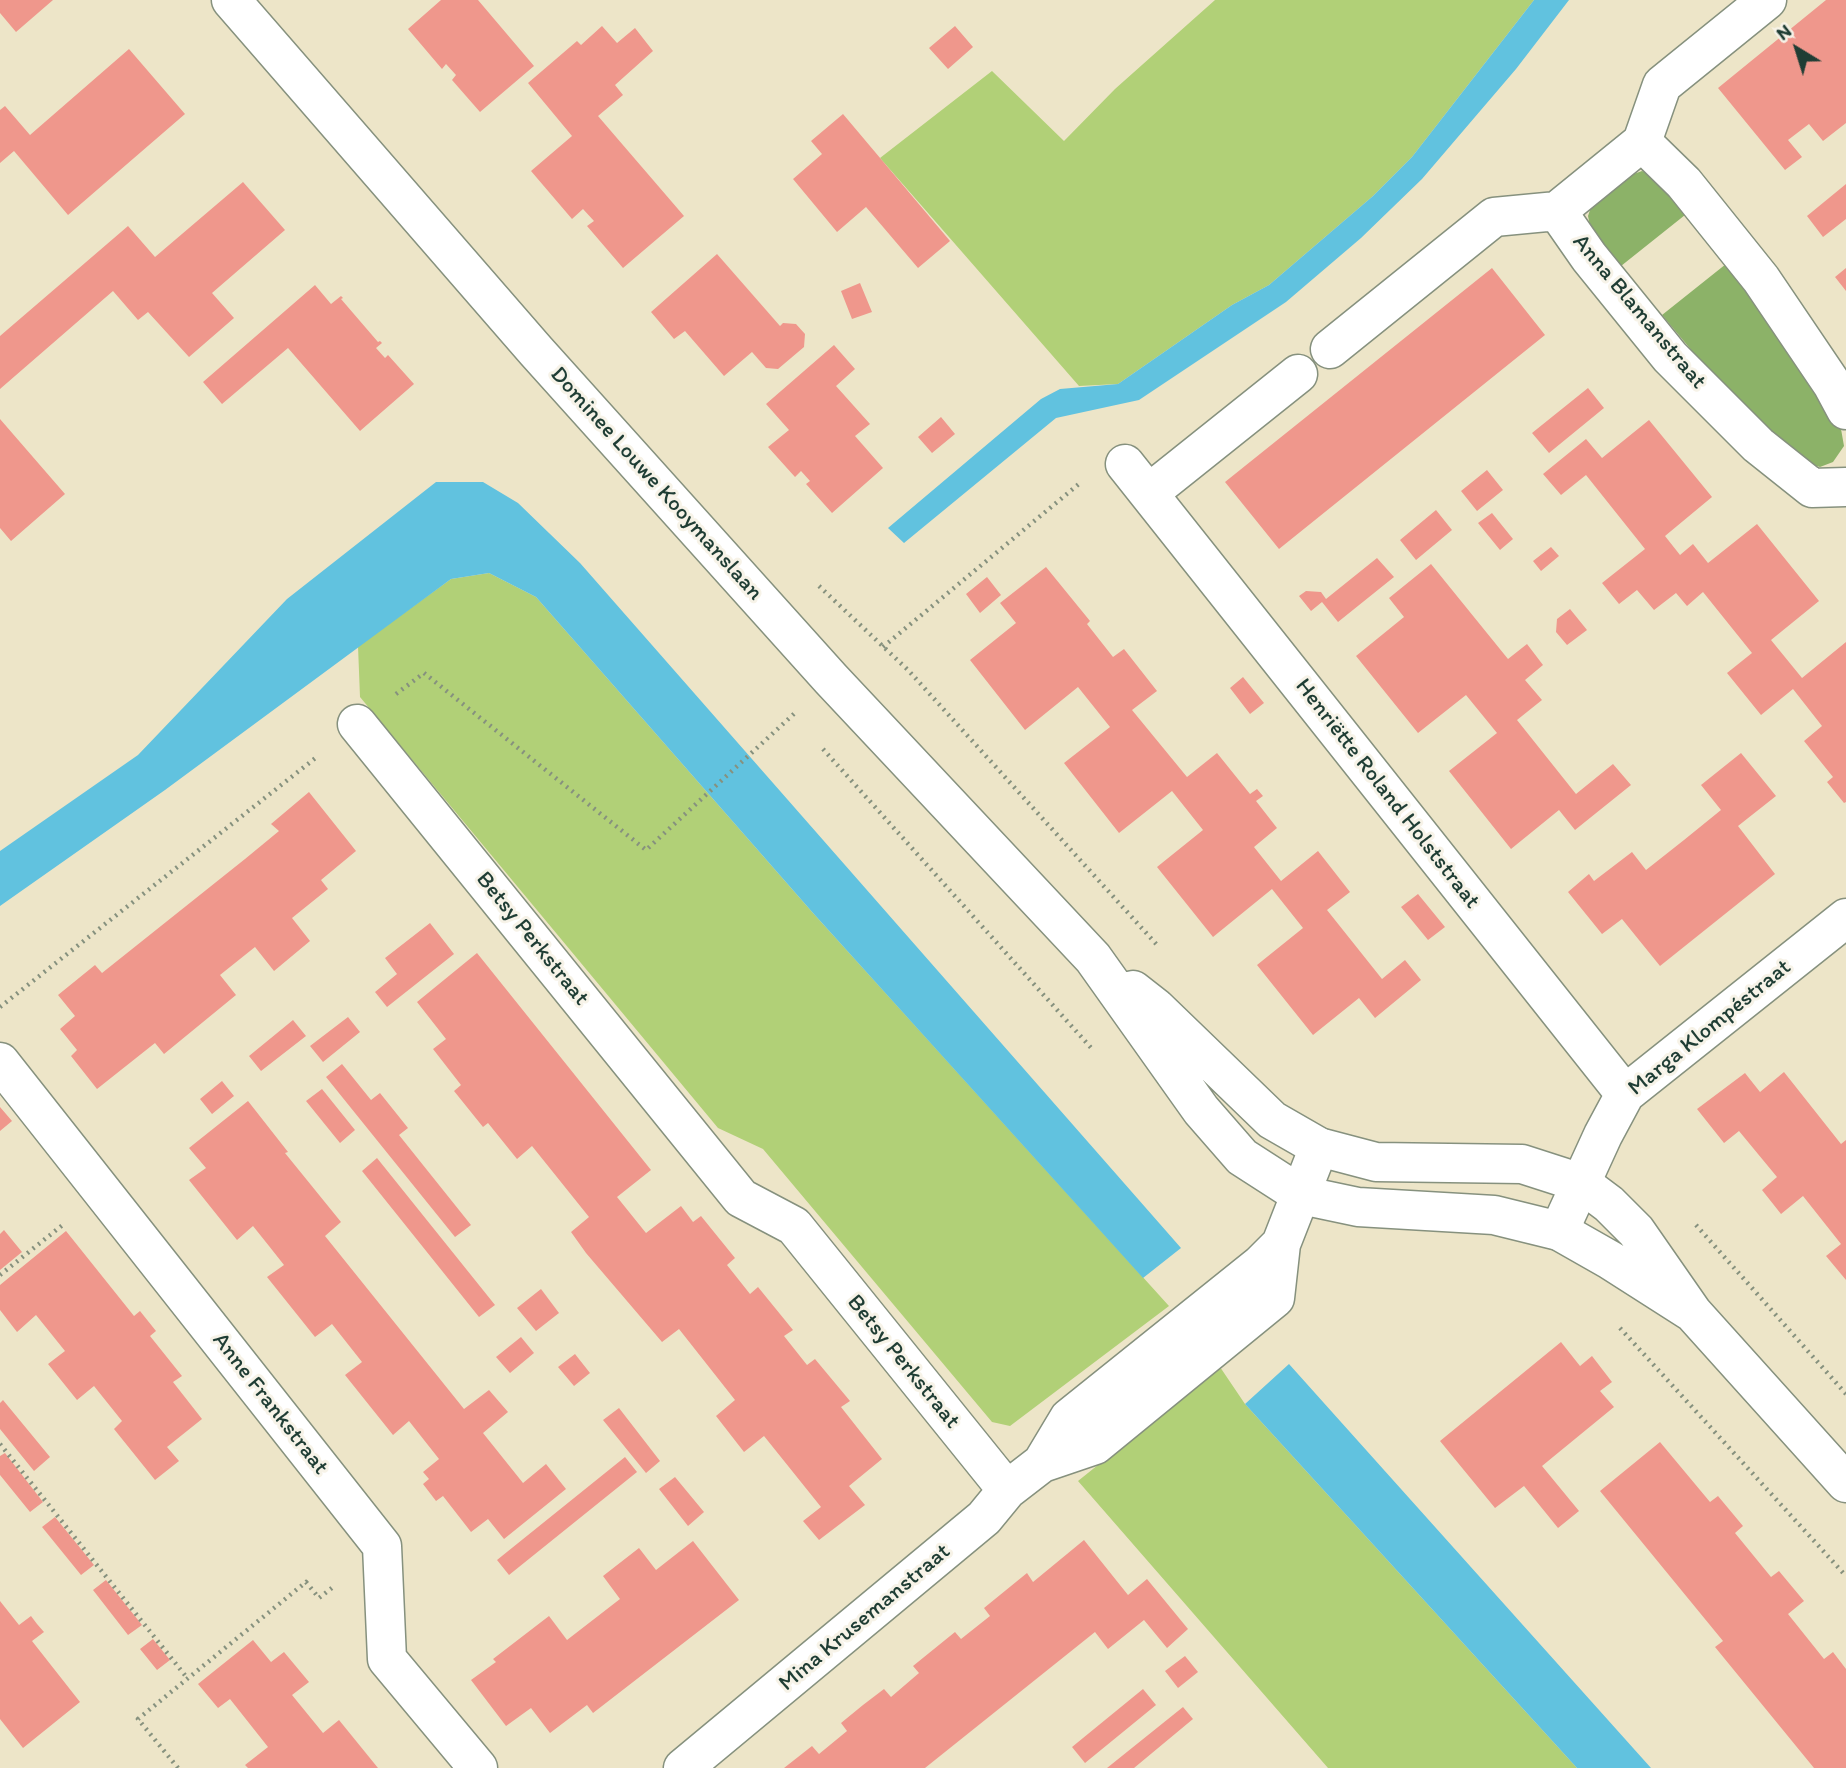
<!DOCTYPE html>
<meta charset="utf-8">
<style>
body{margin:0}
#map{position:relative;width:1846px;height:1768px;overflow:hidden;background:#ede5c8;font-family:Itim,sans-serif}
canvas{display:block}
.north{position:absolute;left:1762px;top:14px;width:70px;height:70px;-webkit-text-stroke:5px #f7f3e8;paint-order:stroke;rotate:322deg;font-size:19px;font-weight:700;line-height:28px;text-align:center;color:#1f3d34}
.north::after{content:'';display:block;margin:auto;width:24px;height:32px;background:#1f3d34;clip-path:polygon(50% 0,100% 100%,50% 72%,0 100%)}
</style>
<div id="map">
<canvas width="1846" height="1768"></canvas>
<div class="north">N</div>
</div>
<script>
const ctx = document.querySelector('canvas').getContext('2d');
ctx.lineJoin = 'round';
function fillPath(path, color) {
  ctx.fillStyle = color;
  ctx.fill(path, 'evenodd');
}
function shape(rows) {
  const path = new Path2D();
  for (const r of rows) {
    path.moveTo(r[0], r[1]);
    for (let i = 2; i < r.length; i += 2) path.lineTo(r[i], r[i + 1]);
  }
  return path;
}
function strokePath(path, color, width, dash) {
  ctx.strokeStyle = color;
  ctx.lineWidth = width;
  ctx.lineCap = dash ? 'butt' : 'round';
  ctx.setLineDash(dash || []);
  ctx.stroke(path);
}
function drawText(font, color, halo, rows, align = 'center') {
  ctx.font = font + ' Itim,sans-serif';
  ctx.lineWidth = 6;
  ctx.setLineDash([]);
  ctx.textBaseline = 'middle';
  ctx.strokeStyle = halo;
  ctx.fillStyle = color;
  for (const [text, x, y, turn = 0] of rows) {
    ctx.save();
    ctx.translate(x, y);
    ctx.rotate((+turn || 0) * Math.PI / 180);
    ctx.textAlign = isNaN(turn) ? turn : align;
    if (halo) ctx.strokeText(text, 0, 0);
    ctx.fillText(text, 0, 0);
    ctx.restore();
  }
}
const green = shape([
 [1215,0,1534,0,1412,157,1373,196,1269,285,1232,305,1118,384,1079,386,880,158,992,71,1064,141,1115,89],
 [489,573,536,597,813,913,1169,1306,1010,1426,992,1422,763,1149,718,1128,360,697,358,646,451,579],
 [1220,1367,1245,1404,1577,1768,1328,1768,1078,1481]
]);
const forest = shape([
 [1642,171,1654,176,1685,215,1621,266,1590,226,1588,216,1591,207,1631,175],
 [1726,264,1777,330,1841,429,1844,446,1833,462,1820,467,1803,462,1708,370,1662,315]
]);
const water = shape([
 [1534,0,1569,0,1516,69,1422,179,1361,238,1286,302,1139,400,1056,418,904,543,888,528,1041,399,1060,389,1118,384,1232,305,1269,285,1373,196,1412,157],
 [436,482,483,482,518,503,580,563,1181,1248,1143,1278,813,913,536,597,489,573,451,579,165,790,0,906,0,851,138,755,287,599],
 [1289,1364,1651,1768,1577,1768,1245,1404]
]);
const building = shape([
 [0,0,53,0,16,32,0,13],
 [441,0,478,0,534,66,480,112,452,80,456,75,446,64,442,69,408,29],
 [1826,0,1846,0,1846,123,1823,141,1809,124,1788,140,1802,157,1785,170,1718,88],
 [602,26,617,43,635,28,653,51,615,85,623,95,598,116,684,216,623,268,587,226,594,221,583,209,572,219,531,171,572,136,528,83,577,41,581,45],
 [955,26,973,47,948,69,929,48],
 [129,49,185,114,68,215,14,151,0,163,0,110,5,106,30,135],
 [843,114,950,241,918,268,866,207,837,232,793,179,822,154,811,141],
 [243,182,285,230,212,293,234,318,189,357,148,312,138,320,113,291,0,389,0,336,128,226,155,257],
 [1846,184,1846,219,1823,237,1807,216],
 [717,254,780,326,783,323,796,324,805,334,804,347,778,369,766,368,752,352,724,376,685,331,674,339,651,312],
 [1492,268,1545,335,1279,549,1225,482],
 [1846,268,1846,291,1835,277],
 [860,283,872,312,852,319,841,291],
 [315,285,331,304,341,296,343,298,341,299,378,342,380,341,382,343,376,348,385,358,388,355,414,384,360,431,288,348,222,404,203,382],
 [834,345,855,369,836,386,870,424,855,436,883,468,832,513,806,484,810,481,801,471,795,477,768,447,789,430,766,404],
 [1588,388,1604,408,1549,453,1532,433],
 [941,417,955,434,932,453,918,437],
 [0,419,65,494,11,541,0,528],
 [1649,420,1712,497,1665,536,1680,555,1693,544,1708,563,1757,524,1819,601,1771,640,1802,678,1846,642,1846,802,1844,803,1827,782,1833,777,1804,741,1822,726,1793,689,1761,715,1727,673,1752,653,1703,592,1687,606,1676,593,1654,610,1637,590,1619,604,1602,583,1645,549,1586,475,1561,495,1543,474,1586,439,1602,458],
 [1487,470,1503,490,1477,511,1461,491],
 [1436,510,1452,530,1416,560,1400,540],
 [1492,513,1513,539,1500,550,1478,523],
 [1551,547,1559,556,1541,571,1533,561],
 [1377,558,1394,577,1338,622,1322,602,1311,611,1299,596,1306,591,1321,592,1326,599],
 [1431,564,1508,659,1527,644,1543,665,1525,680,1542,700,1517,720,1576,794,1613,764,1631,785,1575,830,1559,810,1511,849,1449,771,1497,733,1466,695,1418,733,1356,656,1404,617,1389,598],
 [1046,567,1090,621,1087,624,1113,657,1124,649,1157,691,1132,710,1187,777,1217,753,1250,794,1257,789,1263,796,1256,801,1277,828,1254,847,1281,881,1318,851,1350,892,1327,910,1382,979,1405,960,1421,980,1375,1018,1359,998,1313,1035,1257,965,1303,928,1272,889,1213,937,1157,867,1203,830,1172,791,1119,833,1064,763,1110,727,1078,687,1025,730,970,660,1016,623,1000,603],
 [987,577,1001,595,980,613,966,594],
 [1570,609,1587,630,1567,645,1556,632,1557,619],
 [1243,677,1264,703,1250,714,1230,688],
 [1741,753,1776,796,1738,826,1775,874,1660,966,1622,919,1602,934,1568,892,1589,874,1594,881,1632,852,1646,870,1684,840,1721,810,1701,785],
 [309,792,356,851,321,880,328,889,292,918,310,941,274,971,255,947,220,975,236,995,164,1054,155,1043,97,1089,71,1056,77,1050,60,1029,75,1016,58,995,95,965,102,973,245,859,279,831,271,824],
 [1418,894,1445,927,1428,940,1401,907],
 [430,923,454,954,387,1007,375,992,397,974,385,958],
 [477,953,651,1170,617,1197,646,1233,681,1206,693,1222,701,1216,735,1258,727,1265,750,1294,758,1287,793,1330,784,1336,807,1365,815,1359,850,1401,841,1407,882,1459,849,1486,865,1505,819,1540,803,1521,821,1507,764,1436,744,1452,716,1416,735,1400,679,1329,662,1342,586,1253,571,1232,589,1217,532,1146,517,1159,488,1123,483,1127,454,1091,461,1085,433,1049,446,1039,417,1002],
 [348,1017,360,1032,323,1062,310,1046],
 [293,1020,306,1036,261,1071,249,1056],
 [342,1064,371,1100,380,1093,408,1128,399,1135,471,1225,455,1237,326,1077],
 [1784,1072,1841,1144,1846,1140,1846,1280,1826,1256,1841,1244,1803,1196,1781,1214,1762,1190,1777,1177,1739,1131,1724,1143,1697,1109,1745,1073,1760,1092],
 [222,1081,234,1096,212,1114,200,1099],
 [322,1089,355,1130,340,1143,306,1101],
 [248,1101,288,1152,285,1153,341,1222,325,1236,464,1409,489,1390,508,1412,483,1433,523,1483,546,1464,566,1489,504,1539,488,1519,471,1532,443,1496,436,1501,423,1484,429,1479,423,1472,439,1459,409,1421,393,1435,345,1375,362,1362,332,1324,315,1337,267,1277,284,1265,269,1246,253,1226,237,1240,189,1180,206,1168,189,1148],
 [0,1107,12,1121,0,1131],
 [377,1158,495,1305,479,1317,362,1171],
 [4,1230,22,1252,0,1270,0,1234],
 [66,1231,134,1316,140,1311,156,1331,150,1336,182,1376,173,1382,202,1419,167,1447,179,1461,155,1480,114,1429,122,1421,94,1386,77,1400,48,1364,65,1351,36,1315,17,1332,0,1310,0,1285],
 [541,1289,559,1313,536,1331,517,1308],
 [521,1337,534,1353,510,1373,496,1357],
 [1561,1342,1580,1366,1592,1356,1612,1382,1600,1391,1614,1407,1542,1466,1579,1511,1558,1528,1524,1486,1495,1508,1440,1441],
 [575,1354,590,1373,574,1386,558,1367],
 [3,1400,50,1457,34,1471,0,1429,0,1403],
 [619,1408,660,1461,646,1473,603,1420],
 [1660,1442,1710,1502,1718,1496,1743,1526,1735,1533,1771,1577,1779,1571,1804,1601,1788,1614,1824,1659,1833,1652,1846,1669,1846,1768,1814,1768,1715,1647,1723,1641,1600,1491],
 [5,1453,43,1502,30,1512,0,1475,0,1456],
 [625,1457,637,1472,509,1575,497,1560],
 [675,1477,704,1512,688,1526,659,1489],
 [55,1517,94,1565,81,1575,42,1527],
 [1084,1540,1128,1595,1147,1579,1188,1629,1167,1648,1144,1620,1108,1649,1095,1632,925,1768,784,1768,812,1746,819,1754,847,1731,841,1723,863,1705,884,1689,891,1697,919,1673,913,1666,955,1632,961,1639,990,1616,984,1608,1027,1573,1033,1582],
 [693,1541,739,1600,593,1713,587,1705,550,1733,531,1708,506,1726,471,1680,496,1662,493,1659,549,1616,567,1640,620,1599,603,1576,639,1548,656,1570],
 [106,1580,142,1625,128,1635,93,1590],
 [0,1601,19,1625,31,1616,37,1624,44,1632,32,1641,80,1702,23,1748,0,1719],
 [153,1639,170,1660,157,1670,140,1649],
 [253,1640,271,1662,284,1652,309,1682,292,1695,323,1733,339,1720,378,1768,248,1768,245,1765,268,1747,230,1699,218,1708,198,1684],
 [1185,1656,1198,1672,1178,1688,1165,1671],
 [1143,1689,1156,1705,1085,1763,1072,1747],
 [1183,1707,1193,1719,1134,1768,1107,1768]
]);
const path = shape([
 [819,586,908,670,1158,946],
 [883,647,1080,483],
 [396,694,424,673,646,850,796,712],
 [823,749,1093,1050],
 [0,1007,318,756],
 [1696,1225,1846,1394],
 [0,1275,65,1223],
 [1620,1328,1846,1576],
 [0,1444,188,1679],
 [178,1768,138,1719,306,1582,319,1598,333,1587]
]);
const minor = shape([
 [1642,142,1662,85,1767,0],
 [1330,349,1494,217,1557,211],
 [1846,410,1832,384,1761,279,1684,183,1642,142,1557,211,1589,257,1670,357,1758,445,1812,488,1846,487],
 [1125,464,1625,1094],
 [1149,493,1298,374],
 [357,724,741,1198,794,1226,1007,1490],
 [0,1062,382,1546,387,1659,478,1768],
 [1559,1231,1603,1135,1625,1094,1846,918],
 [1042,1463,1095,1445,1275,1298,1281,1244,1319,1147],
 [683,1768,984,1518,1007,1490,1042,1463,1069,1418,1261,1264,1281,1244]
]);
const tertiary = shape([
 [231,0,536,351,831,679,1093,958,1201,1110,1242,1157,1301,1195,1358,1207,1494,1215,1559,1231,1610,1260,1693,1313],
 [1133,990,1156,1008,1272,1120,1319,1147,1376,1162,1522,1164,1581,1183,1609,1204,1636,1231,1693,1313,1846,1483]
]);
const streetNames = [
 ["Anna Blamanstraat",1639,312,50],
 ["Dominee Louwe Kooymanslaan",656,484,48],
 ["Henriëtte Roland Holststraat",1387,794,52],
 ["Betsy Perkstraat",532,939,51],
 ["Marga Klompéstraat",1710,1028,-39],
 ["Betsy Perkstraat",903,1362,51],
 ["Anne Frankstraat",270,1404,52],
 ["Mina Krusemanstraat",865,1618,-40]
];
fillPath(green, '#b1d077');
fillPath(forest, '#8cb268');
fillPath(water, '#61c2df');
fillPath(building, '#ef978c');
strokePath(minor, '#86917e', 41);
strokePath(tertiary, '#86917e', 41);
strokePath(path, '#86917e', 4.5, [2, 5]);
strokePath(minor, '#fff', 38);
strokePath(tertiary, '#fff', 38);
drawText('23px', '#1f3d34', '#f7f3e8', streetNames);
</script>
